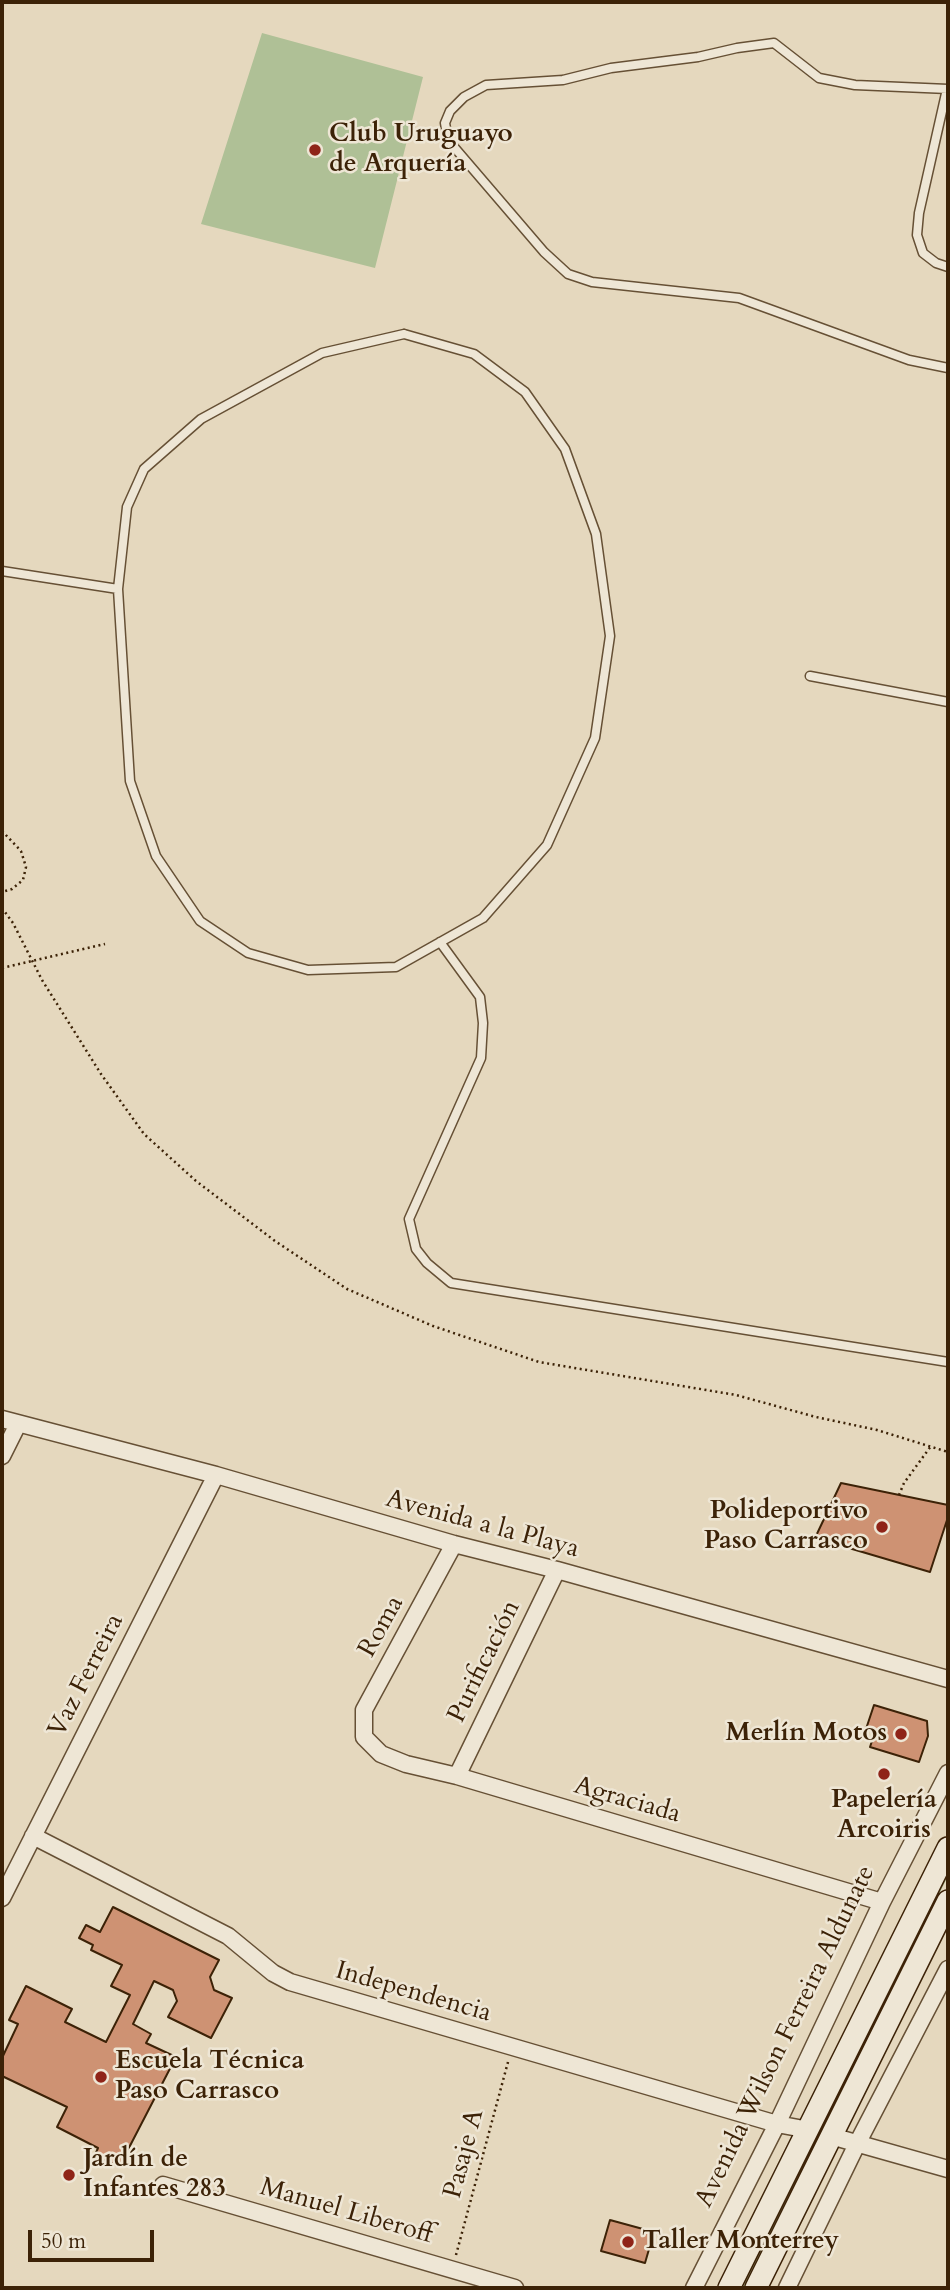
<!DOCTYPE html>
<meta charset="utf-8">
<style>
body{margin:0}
#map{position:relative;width:950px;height:2290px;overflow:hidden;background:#e5d8be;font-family:Cardo,serif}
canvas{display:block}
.frame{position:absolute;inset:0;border:4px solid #3c2207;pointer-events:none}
.scale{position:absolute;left:28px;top:2230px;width:126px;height:32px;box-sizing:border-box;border:4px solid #3c2207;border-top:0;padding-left:9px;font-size:21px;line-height:24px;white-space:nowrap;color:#3c2207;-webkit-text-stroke:5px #eee6d5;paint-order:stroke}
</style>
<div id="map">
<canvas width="950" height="2290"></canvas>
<div class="frame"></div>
<div class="scale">50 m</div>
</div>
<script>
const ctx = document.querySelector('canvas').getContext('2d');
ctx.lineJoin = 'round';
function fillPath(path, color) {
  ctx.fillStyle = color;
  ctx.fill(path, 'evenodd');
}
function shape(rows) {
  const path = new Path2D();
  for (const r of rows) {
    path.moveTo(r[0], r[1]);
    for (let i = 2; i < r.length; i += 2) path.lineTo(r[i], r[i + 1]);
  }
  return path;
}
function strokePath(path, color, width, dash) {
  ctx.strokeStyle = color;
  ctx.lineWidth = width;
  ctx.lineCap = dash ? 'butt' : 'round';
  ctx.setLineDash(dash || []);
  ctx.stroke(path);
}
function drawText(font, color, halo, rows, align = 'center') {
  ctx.font = font + ' Cardo,serif';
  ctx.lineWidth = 5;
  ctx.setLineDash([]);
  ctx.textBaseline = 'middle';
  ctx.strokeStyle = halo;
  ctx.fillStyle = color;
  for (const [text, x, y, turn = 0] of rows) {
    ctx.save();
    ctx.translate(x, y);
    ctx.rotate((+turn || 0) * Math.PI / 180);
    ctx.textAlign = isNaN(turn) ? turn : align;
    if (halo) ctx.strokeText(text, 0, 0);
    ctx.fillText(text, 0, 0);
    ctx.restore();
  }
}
const green = shape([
 [262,33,423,77,375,268,201,224],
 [948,1869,948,1876,822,2134,745,2288,741,2288]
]);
const building = shape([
 [841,1483,948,1505,948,1517,930,1572,815,1538,841,1483],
 [874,1705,927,1721,928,1736,919,1762,870,1747,875,1732,866,1729,874,1705],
 [113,1907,219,1960,210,1977,214,1990,232,1998,211,2038,168,2017,177,2001,173,1990,154,1981,133,2024,151,2034,146,2043,176,2057,119,2167,95,2155,98,2148,57,2127,67,2107,2,2076,2,2058,18,2024,9,2020,26,1986,72,2009,65,2022,106,2042,130,1995,111,1986,122,1965,91,1950,93,1945,79,1938,86,1925,100,1932,113,1907],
 [610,2220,654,2232,645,2263,601,2251,610,2220]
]);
const path = shape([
 [2,831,21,851,26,867,23,880,12,889,2,892],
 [2,908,13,923,42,980,101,1074,144,1134,196,1181,275,1241,347,1289,433,1326,539,1362,736,1395,816,1417,877,1430,948,1452],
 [2,968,105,944],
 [899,1495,904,1483,931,1446],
 [456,2255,508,2062]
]);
const service = shape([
 [947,89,919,213,917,235,923,253,936,263,948,267],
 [948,89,855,85,819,78,774,43,737,48,698,57,611,68,563,80,486,85,464,97,450,111,445,123,448,140,544,252,568,274,592,282,739,298,909,360,948,368],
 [404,334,474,354,525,392,565,449,596,534,610,636,595,738,547,845,483,918,396,967,308,970,248,953,200,921,156,856,130,781,118,589,127,507,144,469,201,419,322,353,404,334],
 [2,571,118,589],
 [810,676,948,702],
 [440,942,480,997,483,1023,481,1058,409,1219,416,1249,427,1263,451,1283,948,1362]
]);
const minor = shape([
 [2,1419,216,1475,454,1544,557,1570,948,1679],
 [2,1456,18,1424],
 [454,1544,364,1710,364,1737,381,1754,406,1764,457,1776,882,1902],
 [457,1776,557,1570],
 [33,1836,228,1936,273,1973,290,1982,777,2124,809,2130],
 [2,1898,216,1475],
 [831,2136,948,2169],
 [163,2185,515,2288],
 [694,2288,777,2124,882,1902,948,1773],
 [787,2288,858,2142,948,1969]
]);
const secondary = shape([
 [729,2288,948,1848],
 [756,2288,948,1901]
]);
const markers = [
 [315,150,7,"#8f2418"],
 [882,1527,7,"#8f2418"],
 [901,1734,7,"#8f2418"],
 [884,1774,7,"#8f2418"],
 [101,2077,7,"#8f2418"],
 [69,2175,7,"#8f2418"],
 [628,2242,7,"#8f2418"]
];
const poiNames = [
 ["Club Uruguayo",329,135],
 ["de Arquería",329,165],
 ["Polideportivo",868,1512,"right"],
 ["Paso Carrasco",868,1542,"right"],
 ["Merlín Motos",887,1734,"right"],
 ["Papelería",884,1801,"center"],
 ["Arcoiris",884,1831,"center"],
 ["Escuela Técnica",115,2062],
 ["Paso Carrasco",115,2092],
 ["Jardín de",83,2160],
 ["Infantes 283",83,2190],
 ["Taller Monterrey",642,2242]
];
const streetNames = [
 ["Avenida a la Playa",482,1525,15],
 ["Roma",382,1627,-61],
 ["Purificación",485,1662,-64],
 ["Vaz Ferreira",87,1676,-63],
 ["Agraciada",627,1801,16],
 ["Independencia",413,1993,16],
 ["Avenida Wilson Ferreira Aldunate",786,2037,-64],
 ["Pasaje A",465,2154,-75],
 ["Manuel Liberoff",346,2212,16]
];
fillPath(green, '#afc096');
fillPath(building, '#ce9273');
strokePath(building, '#3c2207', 2);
strokePath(service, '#665035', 11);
strokePath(minor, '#665035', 19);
strokePath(secondary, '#3c2207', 24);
strokePath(path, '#3c2207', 2.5, [2, 3.5]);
strokePath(service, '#eee6d5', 8);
strokePath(minor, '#eee6d5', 16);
strokePath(secondary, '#eee6d5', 21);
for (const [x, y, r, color] of markers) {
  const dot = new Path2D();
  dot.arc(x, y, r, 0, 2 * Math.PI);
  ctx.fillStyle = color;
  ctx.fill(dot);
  strokePath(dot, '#eee6d5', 2.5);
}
drawText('bold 26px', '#3c2207', '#eee6d5', poiNames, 'left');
drawText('26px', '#3c2207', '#eee6d5', streetNames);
</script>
